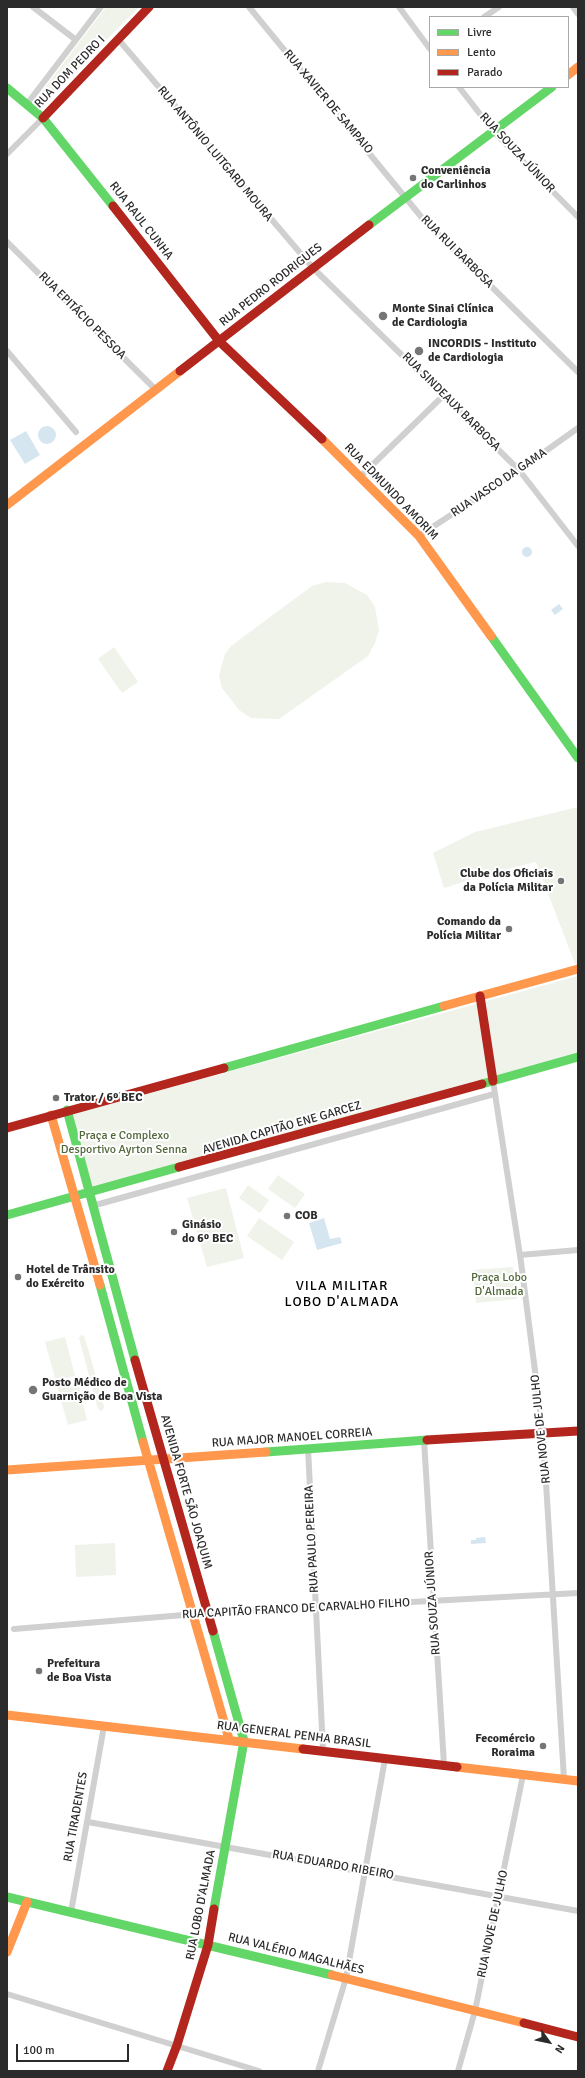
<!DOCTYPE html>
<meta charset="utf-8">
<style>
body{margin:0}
#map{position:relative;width:585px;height:2078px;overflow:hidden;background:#fff;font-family:Signika,sans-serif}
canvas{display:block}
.frame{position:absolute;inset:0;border:8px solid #2b2b2b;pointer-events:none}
.legend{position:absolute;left:429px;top:16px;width:140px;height:72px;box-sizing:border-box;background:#fff;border:1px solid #aaa;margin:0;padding:5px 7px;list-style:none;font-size:12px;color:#2b2b2b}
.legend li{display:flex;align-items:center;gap:8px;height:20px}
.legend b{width:20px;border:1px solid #aaa}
.north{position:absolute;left:529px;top:2022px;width:40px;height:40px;-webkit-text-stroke:3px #fff;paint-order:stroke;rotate:123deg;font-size:11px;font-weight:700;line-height:16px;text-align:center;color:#2b2b2b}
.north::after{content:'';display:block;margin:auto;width:14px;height:18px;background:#2b2b2b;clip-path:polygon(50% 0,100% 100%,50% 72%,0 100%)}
.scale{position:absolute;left:16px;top:2044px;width:113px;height:18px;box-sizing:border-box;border:2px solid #2b2b2b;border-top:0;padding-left:5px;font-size:12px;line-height:14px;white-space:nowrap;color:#2b2b2b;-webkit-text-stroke:3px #fff;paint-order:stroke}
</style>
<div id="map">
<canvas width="585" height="2078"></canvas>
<div class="frame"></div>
<ul class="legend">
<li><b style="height:5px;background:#63d668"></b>Livre</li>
<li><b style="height:5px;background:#ff974d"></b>Lento</li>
<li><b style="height:5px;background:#b3261e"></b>Parado</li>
</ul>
<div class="north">N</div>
<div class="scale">100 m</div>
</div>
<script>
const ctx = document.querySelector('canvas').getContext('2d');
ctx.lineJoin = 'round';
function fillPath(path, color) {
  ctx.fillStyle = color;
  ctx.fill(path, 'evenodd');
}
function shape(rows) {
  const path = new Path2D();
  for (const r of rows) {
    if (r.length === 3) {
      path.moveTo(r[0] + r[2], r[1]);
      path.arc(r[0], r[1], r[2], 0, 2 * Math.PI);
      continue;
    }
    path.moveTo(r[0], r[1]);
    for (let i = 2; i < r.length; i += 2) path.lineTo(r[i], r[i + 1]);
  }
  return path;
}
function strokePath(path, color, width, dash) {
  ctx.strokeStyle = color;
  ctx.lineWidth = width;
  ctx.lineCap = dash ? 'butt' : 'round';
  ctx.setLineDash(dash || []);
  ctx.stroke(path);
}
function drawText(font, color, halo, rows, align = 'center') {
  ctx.font = font + ' Signika,sans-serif';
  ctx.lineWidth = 4;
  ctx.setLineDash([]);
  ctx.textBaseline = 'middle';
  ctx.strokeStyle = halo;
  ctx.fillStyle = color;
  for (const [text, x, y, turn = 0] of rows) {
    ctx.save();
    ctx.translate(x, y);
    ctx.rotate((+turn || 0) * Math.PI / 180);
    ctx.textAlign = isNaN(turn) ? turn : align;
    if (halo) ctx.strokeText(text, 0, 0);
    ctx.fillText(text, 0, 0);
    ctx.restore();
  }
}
const green = shape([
 [106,7,139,7,44,103,37,98],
 [326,582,345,583,367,595,375,607,379,630,375,643,368,656,279,719,251,718,239,710,222,688,219,675,225,654,231,646,312,586],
 [114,647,138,682,122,693,98,659],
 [578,807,578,969,577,969,536,862,484,875,444,888,433,853,475,832],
 [578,976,578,1053,89,1194,67,1110,100,1107],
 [278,1175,305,1194,295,1208,268,1189],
 [248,1185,269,1200,260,1213,239,1198],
 [226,1188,244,1258,207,1267,187,1198],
 [259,1218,294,1242,282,1260,247,1236],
 [513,1267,517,1299,476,1303,473,1270],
 [81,1335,84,1336,90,1355,104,1407,102,1411,98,1409,79,1338],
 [65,1337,75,1376,56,1381,45,1342],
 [77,1381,87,1420,68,1425,57,1386],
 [115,1543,116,1575,76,1577,75,1545]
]);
const water = shape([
 [47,435,9],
 [26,431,40,455,25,464,10,440],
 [527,552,5],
 [559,604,563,609,555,615,551,610],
 [324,1218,330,1239,340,1237,342,1243,317,1250,309,1223],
 [485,1537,486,1543,471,1544,471,1540,476,1540,476,1538]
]);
const street = shape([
 [33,7,76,40],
 [249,7,423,219,578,372],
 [399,7,430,49],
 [573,7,578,14],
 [484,17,499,7],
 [118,39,313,268,519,470,578,546],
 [459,87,494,132,578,217],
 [27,104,101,7],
 [7,154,43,118],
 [7,242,156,390],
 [7,351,76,432],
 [361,476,444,395],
 [419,536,519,470,578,428],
 [493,1081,521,1262,543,1433,564,1779],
 [92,1206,494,1094],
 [520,1255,578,1250],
 [424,1440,444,1765],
 [308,1448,323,1750],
 [14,1629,208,1613,578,1593],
 [88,1822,578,1911],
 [71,1912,104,1726],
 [7,1994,259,2071],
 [318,2071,346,1978,385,1759],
 [458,2071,475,2011,523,1775]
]);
const fast = shape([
 [7,88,43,118,113,206],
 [369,225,552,87],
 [491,636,578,758],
 [224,1068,444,1006],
 [482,1084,578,1057],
 [67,1110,135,1360],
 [7,1215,179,1167],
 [100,1285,143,1442],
 [266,1452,427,1440],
 [213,1631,244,1741,214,1909],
 [7,1897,332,1975]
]);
const slow = shape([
 [568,75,578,67],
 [322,439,419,536,491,636],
 [7,505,180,371],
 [444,1006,578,969],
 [51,1115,100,1285],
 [143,1442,229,1739],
 [7,1470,266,1452],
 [7,1715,303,1749],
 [457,1767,578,1781],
 [7,1952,27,1902],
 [332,1975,524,2023]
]);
const jam = shape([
 [43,118,149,7],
 [113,206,219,341,322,439],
 [180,371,369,225],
 [480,996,493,1081],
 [7,1128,224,1068],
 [179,1167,482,1084],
 [135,1360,213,1631],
 [427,1440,578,1431],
 [303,1749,457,1767],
 [524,2023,578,2037],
 [167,2071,177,2045,208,1945,214,1909]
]);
const markers = [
 [413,178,4,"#757575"],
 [383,316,5,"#757575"],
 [419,351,5,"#757575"],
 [561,881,4,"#757575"],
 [509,929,4,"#757575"],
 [56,1098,4,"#757575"],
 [287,1216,4,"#757575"],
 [174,1232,4,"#757575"],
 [18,1277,4,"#757575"],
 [33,1390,5,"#757575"],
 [39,1671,4,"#757575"],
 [543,1746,4,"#757575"]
];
const streetNames = [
 ["RUA DOM PEDRO I",70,72,-46],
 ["RUA XAVIER DE SAMPAIO",328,102,50],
 ["RUA SOUZA JÚNIOR",517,153,47],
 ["RUA ANTÔNIO LUITGARD MOURA",215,154,50],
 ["RUA RAUL CUNHA",141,221,52],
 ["RUA RUI BARBOSA",457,252,45],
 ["RUA PEDRO RODRIGUES",271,285,-38],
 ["RUA EPITÁCIO PESSOA",82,316,45],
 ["RUA SINDEAUX BARBOSA",451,402,45],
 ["RUA VASCO DA GAMA",499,483,-34],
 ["RUA EDMUNDO AMORIM",391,492,46],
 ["AVENIDA CAPITÃO ENE GARCEZ",282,1128,-16],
 ["RUA NOVE DE JULHO",541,1429,-96],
 ["RUA MAJOR MANOEL CORREIA",292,1438,-4],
 ["AVENIDA FORTE SÃO JOAQUIM",186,1492,74],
 ["RUA PAULO PEREIRA",312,1539,-93],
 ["RUA SOUZA JÚNIOR",433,1603,-94],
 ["RUA CAPITÃO FRANCO DE CARVALHO FILHO",296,1609,-3],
 ["RUA GENERAL PENHA BRASIL",294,1735,7],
 ["RUA TIRADENTES",76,1817,-80],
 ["RUA EDUARDO RIBEIRO",333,1865,10],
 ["RUA LOBO D'ALMADA",201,1905,-79],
 ["RUA NOVE DE JULHO",493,1924,-78],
 ["RUA VALÉRIO MAGALHÃES",296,1954,14]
];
const poiNames = [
 ["Conveniência",421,171],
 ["do Carlinhos",421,185],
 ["Monte Sinai Clínica",392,309],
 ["de Cardiologia",392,323],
 ["INCORDIS - Instituto",428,344],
 ["de Cardiologia",428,358],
 ["Clube dos Oficiais",553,874,"right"],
 ["da Polícia Militar",553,888,"right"],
 ["Comando da",501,922,"right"],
 ["Polícia Militar",501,936,"right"],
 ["Trator / 6º BEC",64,1098],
 ["COB",295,1216],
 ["Ginásio",182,1225],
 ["do 6º BEC",182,1239],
 ["Hotel de Trânsito",26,1270],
 ["do Exército",26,1284],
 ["Posto Médico de",42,1383],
 ["Guarnição de Boa Vista",42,1397],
 ["Prefeitura",47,1664],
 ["de Boa Vista",47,1678],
 ["Fecomércio",535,1739,"right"],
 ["Roraima",535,1753,"right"]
];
const parkNames = [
 ["Praça e Complexo",124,1136],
 ["Desportivo Ayrton Senna",124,1150],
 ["Praça Lobo",499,1278],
 ["D'Almada",499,1292]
];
const quarterNames = [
 ["VILA MILITAR",342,1286],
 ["LOBO D'ALMADA",342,1302]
];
fillPath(green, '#eff3ea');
fillPath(water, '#d5e6f1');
strokePath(street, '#d0d0d0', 6);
strokePath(fast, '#63d668', 9);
strokePath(slow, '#ff974d', 9);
strokePath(jam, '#b3261e', 9);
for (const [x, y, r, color] of markers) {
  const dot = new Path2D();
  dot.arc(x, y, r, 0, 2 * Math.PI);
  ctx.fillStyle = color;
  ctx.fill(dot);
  strokePath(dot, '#fff', 1.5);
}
drawText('12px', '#2b2b2b', '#fff', streetNames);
drawText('bold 12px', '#2b2b2b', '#fff', poiNames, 'left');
drawText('12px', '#506739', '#fff', parkNames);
ctx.letterSpacing = '1px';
drawText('14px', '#000', '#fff', quarterNames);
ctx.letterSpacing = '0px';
</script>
